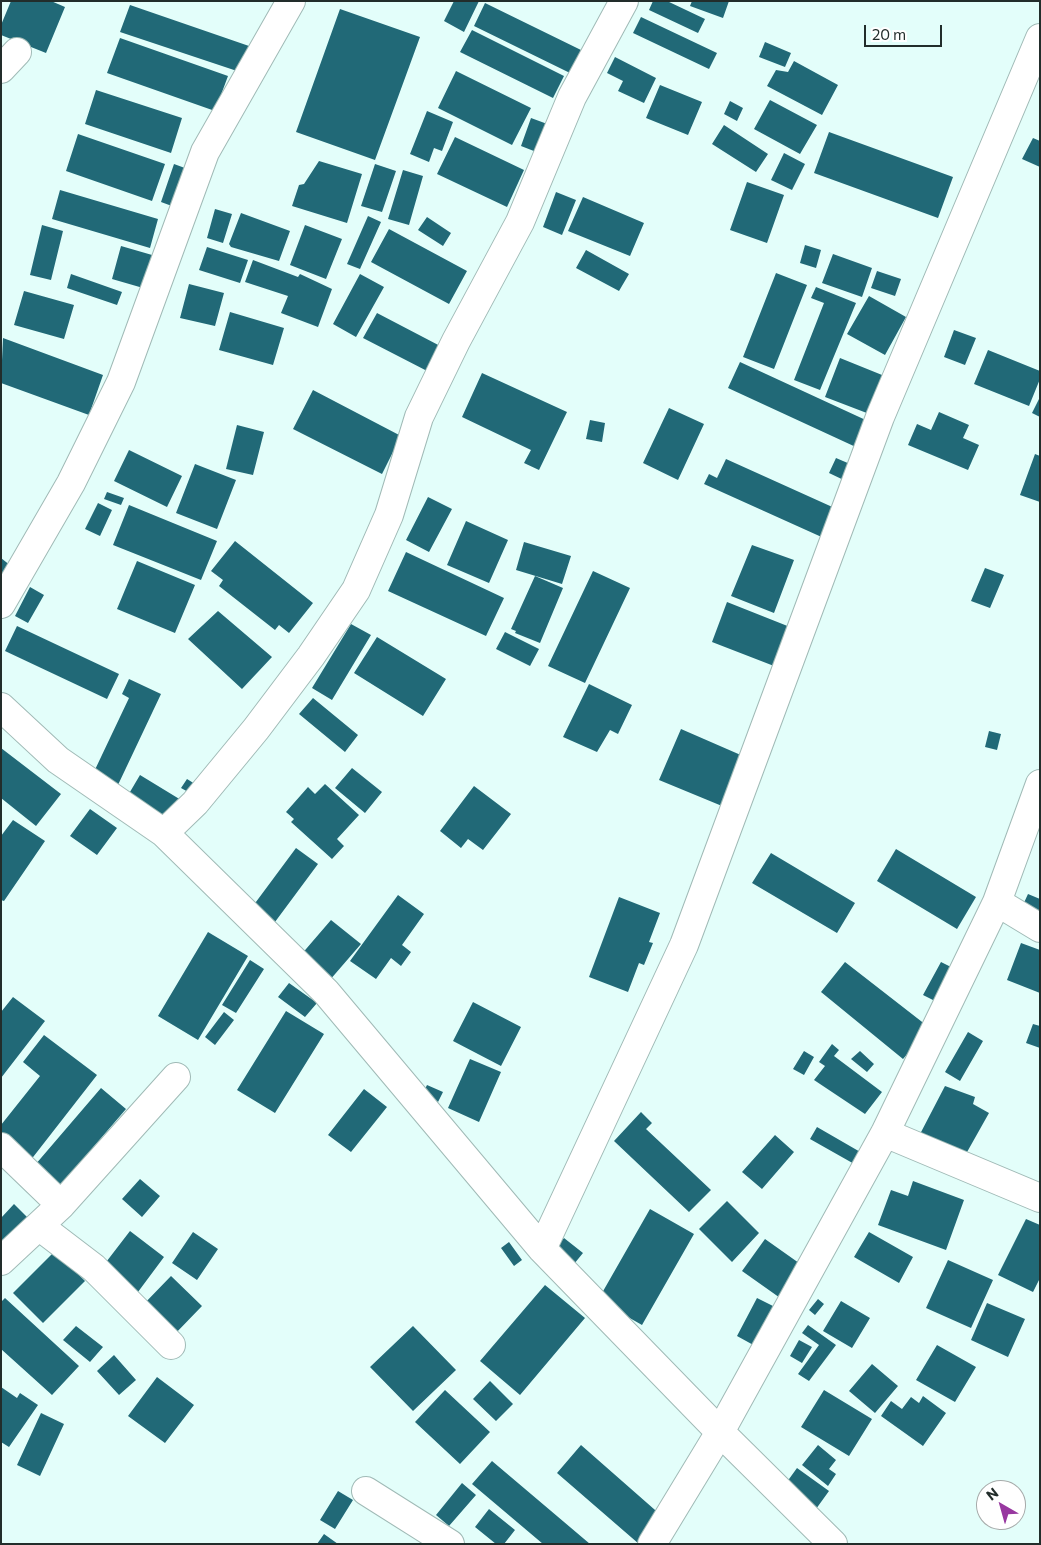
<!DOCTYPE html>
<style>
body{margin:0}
#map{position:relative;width:1041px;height:1545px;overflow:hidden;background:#e3fefa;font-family:Commissioner,sans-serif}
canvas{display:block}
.frame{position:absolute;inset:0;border:2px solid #222d2b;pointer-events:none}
.north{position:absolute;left:976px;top:1480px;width:50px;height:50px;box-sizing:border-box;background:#fff;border:1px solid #a7abaa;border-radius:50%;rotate:322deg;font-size:14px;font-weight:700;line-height:20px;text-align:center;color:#222d2b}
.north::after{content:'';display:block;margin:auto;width:18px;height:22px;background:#9838a0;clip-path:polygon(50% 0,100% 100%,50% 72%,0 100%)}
.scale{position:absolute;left:864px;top:25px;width:78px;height:22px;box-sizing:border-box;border:2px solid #222d2b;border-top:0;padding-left:6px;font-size:15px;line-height:18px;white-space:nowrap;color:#222d2b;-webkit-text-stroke:4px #fff;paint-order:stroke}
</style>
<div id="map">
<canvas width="1041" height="1545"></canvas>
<div class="frame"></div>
<div class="north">N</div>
<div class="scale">20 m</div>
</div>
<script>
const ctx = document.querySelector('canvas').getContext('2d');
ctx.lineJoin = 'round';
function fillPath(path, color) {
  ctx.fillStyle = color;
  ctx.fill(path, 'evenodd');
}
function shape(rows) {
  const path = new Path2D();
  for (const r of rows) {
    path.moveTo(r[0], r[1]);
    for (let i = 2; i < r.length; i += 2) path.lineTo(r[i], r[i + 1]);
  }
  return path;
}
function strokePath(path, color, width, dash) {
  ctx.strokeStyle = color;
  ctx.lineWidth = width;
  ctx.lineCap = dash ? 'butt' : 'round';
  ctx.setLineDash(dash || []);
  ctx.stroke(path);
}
const building = shape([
 [11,1,51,1,65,7,46,53,1,35,1,25],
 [454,1,479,1,464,32,444,21],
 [653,1,667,1,705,19,698,33,649,10],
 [692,1,729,1,723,18,690,6],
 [485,3,581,50,570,73,474,26],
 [130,5,249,46,240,72,120,32],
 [340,9,420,37,375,160,296,132],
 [641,17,717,53,709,69,633,33],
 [472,30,564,76,553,98,460,52],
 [120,38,228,76,215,111,107,73],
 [765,42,791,53,785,67,759,57],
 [615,57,656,78,644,103,618,91,623,81,607,73],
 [794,61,838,85,822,115,767,86,776,70,788,72],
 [456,71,531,108,512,145,438,108],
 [660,85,702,102,688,135,646,118],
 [96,90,182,118,171,153,85,124],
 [770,100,817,125,800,154,754,129],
 [730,101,743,108,737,121,724,114],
 [427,111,453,122,442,151,434,148,429,162,410,154],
 [531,118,550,125,539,153,521,146],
 [724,125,768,154,756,172,712,144],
 [829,132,953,177,938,218,814,173],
 [78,134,165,164,152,201,66,171],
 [455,137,524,170,507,207,437,174],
 [1033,138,1040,141,1040,167,1022,159],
 [784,153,805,164,792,190,771,180],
 [319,161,362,174,347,223,292,206,299,185,304,184],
 [174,164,193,171,180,209,161,202],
 [375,164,396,171,382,212,361,206],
 [403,170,423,176,409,225,388,219],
 [747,182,784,195,767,243,730,230],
 [60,190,158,219,150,248,52,219],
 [556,192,576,200,562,235,543,227],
 [583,197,644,223,630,256,568,231],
 [215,209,232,214,223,243,207,238],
 [241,213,290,231,279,261,231,247,229,244],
 [368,216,381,222,360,269,347,264],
 [427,217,451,233,443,246,418,230],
 [42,225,63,231,51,280,30,275],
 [305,225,342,239,326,279,290,265],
 [389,229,467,271,449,304,371,262],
 [805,245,821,250,816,268,800,263],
 [121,246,159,257,150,290,112,279],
 [207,247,248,260,240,283,199,270],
 [586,250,629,274,619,291,576,268],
 [833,254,872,268,862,297,822,283],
 [253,260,298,277,300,274,332,289,318,327,281,313,288,296,245,282],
 [877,271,901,279,895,296,871,288],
 [776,273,807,285,774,369,743,357],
 [71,274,122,292,117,305,67,288],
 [360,274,384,287,356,337,333,324],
 [189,284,224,293,215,326,180,318],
 [816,287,856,303,820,390,794,380,824,303,811,298],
 [24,291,74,305,64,339,14,325],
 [869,296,906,317,885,355,847,334],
 [230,312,284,328,273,365,219,350],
 [377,313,444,348,431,373,363,338],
 [954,330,976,338,965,365,944,357],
 [3,338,103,375,89,415,1,383],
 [988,350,1040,371,1040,379,1029,406,974,384],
 [840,358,887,377,872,415,825,397],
 [740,362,870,422,858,448,728,388],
 [482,373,567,412,539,470,524,463,531,450,462,417],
 [313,390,401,436,382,474,293,429],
 [1040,397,1040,417,1032,413],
 [669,408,704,424,678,480,643,463],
 [939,412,969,425,963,438,979,445,968,470,908,445,917,424,931,430],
 [590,420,605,423,602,442,586,439],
 [237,425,264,432,253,475,226,469],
 [129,450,182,476,167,507,114,481],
 [1035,454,1040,456,1040,502,1020,495],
 [836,458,857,467,850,483,829,473],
 [726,459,839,510,826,539,704,484,709,474,717,478],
 [195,464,236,480,217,529,176,513],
 [107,492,124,498,121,505,104,499],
 [428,497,452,509,429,552,406,540],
 [98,503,112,510,100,536,85,529],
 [129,505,217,541,201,580,113,545],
 [466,521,508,540,489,583,447,565],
 [235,541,313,603,289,633,279,625,275,630,219,586,223,580,211,571],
 [524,542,571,556,562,584,516,570],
 [752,545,794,560,774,613,731,596],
 [406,552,504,598,486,636,388,591],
 [1,558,11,566,1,579],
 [137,561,195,585,175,633,117,609],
 [985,568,1004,575,990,608,971,601],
 [593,571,630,588,585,683,548,666],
 [535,576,563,588,540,643,515,633,516,631,511,629],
 [30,587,44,595,28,623,15,616],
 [727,602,790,627,774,666,712,642],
 [218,611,272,657,242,689,188,639],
 [351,624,371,635,332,700,312,688],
 [17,626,119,674,107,699,5,651],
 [505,632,539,649,530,666,496,649],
 [377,637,446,679,423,716,354,673],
 [129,679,161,694,117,787,92,776,129,698,122,694],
 [589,684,632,705,618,734,610,730,597,752,563,737],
 [313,698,358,735,345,752,299,714],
 [681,729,743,756,722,806,659,780],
 [989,731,1001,734,997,750,985,747],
 [1,748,61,794,36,826,1,798],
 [352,768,382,792,365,813,335,788],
 [140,775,181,800,168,822,127,797],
 [187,779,195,784,190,793,181,788],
 [325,784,359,815,337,839,344,846,332,859,291,822,294,819,286,812,308,787,315,794],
 [474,786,511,814,483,850,468,839,461,848,440,831],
 [90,809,117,828,97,855,70,836],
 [13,820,45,841,4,901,1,900,1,836],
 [296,848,318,864,272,926,250,910],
 [896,849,976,897,957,929,877,881],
 [771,853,855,903,837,933,752,883],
 [1028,894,1040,899,1040,915,1022,907],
 [398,895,424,914,402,945,411,952,401,966,391,958,376,979,350,961],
 [619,897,660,913,649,942,653,943,644,965,639,963,628,992,589,977],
 [331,920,361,944,329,981,300,956],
 [208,932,248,956,198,1040,158,1016],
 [1021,943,1040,950,1040,993,1007,980],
 [250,960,264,969,236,1013,222,1005],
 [845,962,926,1025,928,1030,903,1059,821,992],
 [941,962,955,969,937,1002,923,995],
 [289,983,317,1003,305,1017,278,997],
 [13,997,45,1021,1,1078,1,1012],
 [473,1002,521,1027,501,1066,453,1041],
 [286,1011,324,1034,275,1113,237,1090],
 [224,1012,234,1020,215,1045,205,1037],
 [1033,1024,1040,1026,1040,1048,1026,1043],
 [968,1032,983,1041,960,1081,945,1072],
 [44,1035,97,1075,30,1161,1,1139,1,1125,40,1076,23,1062],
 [832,1044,839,1050,834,1056,882,1092,865,1114,814,1080,825,1066,819,1062],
 [804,1051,814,1057,804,1075,793,1069],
 [860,1051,874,1064,867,1072,851,1059],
 [470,1059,501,1072,479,1122,448,1108],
 [427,1085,443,1092,438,1102,422,1095],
 [945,1086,975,1097,973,1104,989,1113,962,1161,919,1136],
 [101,1088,126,1109,60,1186,35,1165],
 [364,1089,387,1107,351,1152,328,1135],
 [641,1112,652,1123,646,1129,711,1190,689,1212,614,1141],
 [817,1127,862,1153,856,1165,810,1139],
 [775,1135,794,1152,762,1189,742,1172],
 [140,1179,160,1196,142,1217,122,1199],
 [913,1181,964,1200,946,1250,878,1225,891,1190,908,1196],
 [727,1201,759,1233,732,1262,699,1229],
 [14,1204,32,1222,1,1253,1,1218],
 [650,1209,694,1234,642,1325,598,1300],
 [1026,1219,1040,1225,1040,1278,1033,1292,998,1275],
 [130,1231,164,1257,135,1296,100,1270],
 [193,1232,218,1249,197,1280,172,1263],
 [869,1232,913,1257,899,1283,854,1257],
 [564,1238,583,1253,574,1264,555,1249],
 [765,1239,806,1268,783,1300,742,1271],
 [509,1242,522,1260,514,1266,501,1248],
 [55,1251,85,1281,43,1323,13,1293],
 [948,1260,993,1280,971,1328,926,1308],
 [171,1276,202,1306,173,1336,141,1307],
 [545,1285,585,1318,520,1395,480,1361],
 [5,1298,79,1366,52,1395,1,1349,1,1302],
 [757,1298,777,1308,757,1347,737,1336],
 [818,1299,824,1304,815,1315,809,1310],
 [841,1301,870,1318,852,1348,823,1331],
 [987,1303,1025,1319,1008,1357,971,1340],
 [808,1325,836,1345,809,1381,798,1374,819,1345,802,1333],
 [76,1326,103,1347,90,1362,63,1340],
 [413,1326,456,1370,413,1411,370,1367],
 [799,1340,812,1347,802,1363,790,1356],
 [937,1345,976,1367,955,1402,916,1380],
 [114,1355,136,1380,119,1395,97,1371],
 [872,1364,898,1386,875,1413,849,1391],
 [157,1377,194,1405,165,1443,128,1416],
 [490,1381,513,1404,496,1421,473,1399],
 [1,1387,17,1398,20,1393,38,1405,9,1447,1,1442],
 [445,1390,490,1432,460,1464,415,1422],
 [824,1390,872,1419,849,1456,801,1427],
 [923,1396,946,1413,923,1446,881,1416,891,1401,902,1409,911,1397,919,1403],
 [41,1413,64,1424,40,1476,17,1465],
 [581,1445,663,1517,639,1544,557,1473],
 [818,1445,836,1460,829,1469,836,1474,828,1486,802,1465],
 [492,1461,590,1544,543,1544,472,1484],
 [797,1468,829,1491,816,1509,784,1486],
 [462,1483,476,1495,449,1526,436,1515],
 [338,1491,353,1500,335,1529,320,1520],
 [489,1509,515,1530,504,1544,496,1544,475,1527],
 [324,1534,338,1544,317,1544]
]);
const minor = shape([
 [1,69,17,52],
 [1,604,71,483,121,382,205,152,291,1],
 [1,707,58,760,164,833,326,992,542,1249,720,1432,833,1544],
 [164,833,195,803,256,729,311,656,356,590,389,515,419,417,456,341,520,222,572,97,624,1],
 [997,902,1040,928],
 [885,1133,1040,1198],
 [1,1147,61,1205],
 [39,1226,94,1268,171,1345],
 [542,1249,684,945,880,417,1040,38],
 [1,1261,61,1205,176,1077],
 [366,1491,450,1544],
 [652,1544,720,1432,885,1133,997,902,1040,784]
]);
fillPath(building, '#216977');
strokePath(minor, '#a0bab6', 30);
strokePath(minor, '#fff', 28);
</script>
